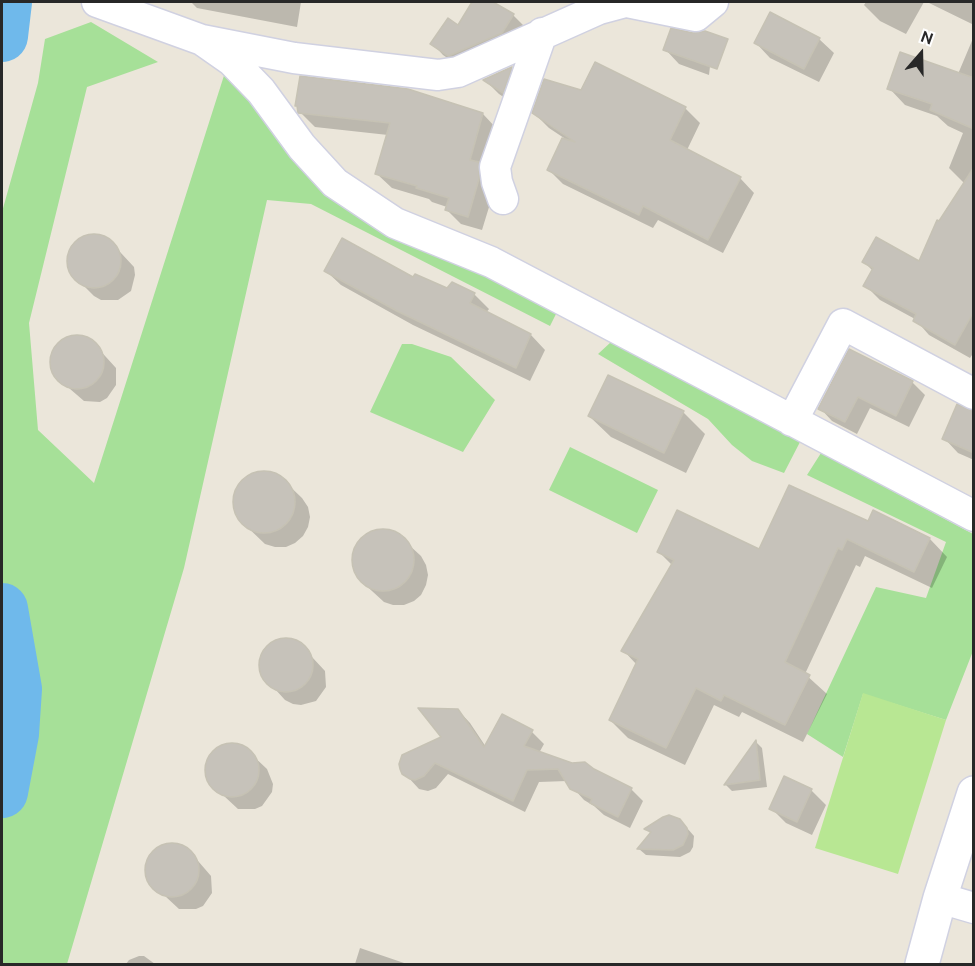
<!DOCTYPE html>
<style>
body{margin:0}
#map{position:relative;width:975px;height:966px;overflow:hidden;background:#ebe6da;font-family:Ubuntu,sans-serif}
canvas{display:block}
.frame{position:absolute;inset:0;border:3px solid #282828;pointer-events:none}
.north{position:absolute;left:891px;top:24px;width:60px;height:60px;-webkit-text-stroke:4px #fff;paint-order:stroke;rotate:20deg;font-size:16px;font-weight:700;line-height:24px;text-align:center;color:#282828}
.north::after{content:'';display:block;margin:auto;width:21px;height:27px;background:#282828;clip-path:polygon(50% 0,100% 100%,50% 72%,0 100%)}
</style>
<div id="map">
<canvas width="975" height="966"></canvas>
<div class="frame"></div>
<div class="north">N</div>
</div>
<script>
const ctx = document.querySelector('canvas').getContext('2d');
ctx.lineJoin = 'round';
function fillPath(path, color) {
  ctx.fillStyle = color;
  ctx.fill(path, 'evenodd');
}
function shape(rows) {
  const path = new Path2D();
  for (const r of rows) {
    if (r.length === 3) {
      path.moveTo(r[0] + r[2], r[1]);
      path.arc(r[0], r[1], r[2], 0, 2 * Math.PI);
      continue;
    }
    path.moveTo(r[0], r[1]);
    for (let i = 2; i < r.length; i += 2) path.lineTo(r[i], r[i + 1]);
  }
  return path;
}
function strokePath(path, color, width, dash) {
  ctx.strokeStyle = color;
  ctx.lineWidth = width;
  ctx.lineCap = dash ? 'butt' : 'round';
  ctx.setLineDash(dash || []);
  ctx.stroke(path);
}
const green = shape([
 [91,22,158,62,87,87,29,323,38,430,94,483,228,63,302,147,398,215,560,306,550,326,311,204,267,200,184,568,67,964,2,964,2,794,31,721,2,586,2,212,38,83,45,39],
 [623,331,800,442,784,473,752,461,732,445,708,419,598,354],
 [402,344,412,344,451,357,495,400,463,452,370,412],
 [570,447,658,490,637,533,549,490],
 [821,453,973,534,973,651,946,720,863,694,843,757,807,734,876,587,926,598,946,542,807,475]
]);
const pitch = shape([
 [863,693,946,720,898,874,815,848]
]);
const shadow = shape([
 [191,2,301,2,297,27,197,8],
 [474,2,490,2,513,15,524,26,461,67,443,55,432,43,459,27],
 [866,2,924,2,906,34,880,21,864,5],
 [927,2,974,2,974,25],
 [974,36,974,352,970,358,929,335,915,319,880,300,865,285,873,271,864,262,920,263,939,223,965,184,949,168,963,133,948,126,937,116,905,105,889,88,958,74],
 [819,39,834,53,819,82,770,58,756,43],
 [665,49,712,49,709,75,679,64],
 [512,69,526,83,517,106,499,94,485,80],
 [582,92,685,108,700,123,687,150,740,178,754,193,723,253,658,220,653,228,563,184,549,170,564,138,549,128,534,113],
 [300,112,483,114,497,129,493,194,482,230,461,224,446,209,447,207,432,202,429,199,392,188,377,174,388,135,315,127],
 [92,236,108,239,134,267,135,275,131,291,118,300,101,300,94,296,79,281,70,266,69,258,76,243],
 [326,271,414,279,447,290,474,294,489,309,486,313,531,335,545,350,530,381,413,325,341,285],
 [82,337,96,346,116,368,116,385,107,398,100,402,84,401,55,376,52,359,54,352,66,339],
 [850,351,912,382,925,395,909,427,870,408,857,434,832,421,820,408],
 [683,412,705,434,686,473,611,437,589,416],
 [974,412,974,460,958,453,944,438],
 [260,472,269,472,279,476,302,498,308,507,310,517,308,527,303,536,295,543,286,547,275,547,265,544,242,522,236,513,235,504,238,487,252,475],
 [874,512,930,539,947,557,932,588,865,556,860,567,856,565,805,674,827,694,803,742,742,712,739,717,714,705,685,765,628,738,610,720,637,665,623,650,672,565,659,552,760,551,869,523],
 [379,530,387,531,397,534,421,556,426,565,428,575,426,585,421,595,414,601,404,605,393,605,384,602,360,580,355,571,353,562,357,545,370,533],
 [283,640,299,643,325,671,326,687,316,701,301,705,293,704,285,700,265,678,261,662,268,647],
 [458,710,470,723,486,747,532,732,544,744,539,753,631,789,643,801,630,828,604,815,594,806,584,800,567,781,539,782,525,812,448,774,436,788,428,791,419,789,407,776,443,737],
 [756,742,762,748,767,787,732,791,726,785],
 [237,745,251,754,267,769,273,784,272,792,262,806,255,809,238,809,210,783,206,767,209,759,221,747],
 [811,790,826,805,812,835,786,823,771,808],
 [680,820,694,836,693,847,690,852,680,857,646,855,639,849,651,834,647,829],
 [178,845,192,854,211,876,212,893,203,906,196,909,179,909,151,883,148,876,149,859,161,847],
 [360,948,407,964,355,964],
 [139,956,144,956,155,964,126,964,129,960]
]);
const river = shape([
 [2,36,6,2],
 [2,609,16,689,13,734,2,792]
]);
const building = shape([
 [472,2,493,2,514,14,502,33,448,56,430,44,448,18,458,25,472,2],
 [770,12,820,38,804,69,754,43,770,12],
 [671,28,693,33,705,31,728,39,717,69,663,50,671,28],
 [900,52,974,78,974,129,930,110,932,104,887,89,900,52],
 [595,62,686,107,670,140,741,177,708,240,643,206,639,215,547,170,562,138,575,142,532,113,544,79,581,90,595,62],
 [512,67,503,93,483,80,512,67],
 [300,76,408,89,483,113,470,160,479,162,479,179,468,217,445,210,449,198,416,188,417,186,375,174,390,123,298,113,297,106,295,106,300,76],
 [974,167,974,311,955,345,913,321,916,314,863,286,873,268,862,262,876,237,919,261,937,220,939,221,974,167],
 [94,261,27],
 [342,238,413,277,415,274,447,288,452,282,475,293,470,303,531,334,516,368,397,311,324,271,342,238],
 [77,362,27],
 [849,349,913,381,896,416,858,397,845,422,818,409,849,349],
 [608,375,684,411,664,453,588,416,608,375],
 [957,404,974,411,974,453,942,439,957,404],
 [264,502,31],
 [789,485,868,521,873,510,930,538,914,572,847,539,842,550,838,548,785,662,810,675,785,725,724,695,721,701,696,688,666,748,609,720,638,659,621,651,674,560,657,552,677,510,759,549,789,485],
 [383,560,31],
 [286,665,27],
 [418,708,458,709,484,747,502,714,533,730,524,746,572,763,585,762,594,769,632,788,618,817,590,803,592,799,570,789,558,769,527,770,513,801,435,763,424,776,415,780,410,779,402,774,400,769,399,764,402,755,441,737,418,708],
 [756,740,760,780,724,785,756,740],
 [232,770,27],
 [784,776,812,789,797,822,769,809,784,776],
 [669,815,680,819,687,828,688,834,683,845,673,850,637,849,651,832,644,829,663,817,669,815],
 [172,870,27]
]);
const street = shape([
 [97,2,202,40,294,58,438,75,458,72,599,9,625,2],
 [627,2,696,16,713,2],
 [202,40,232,61,261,91,302,147,335,183,395,223,491,262,974,516],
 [503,199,497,182,495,167,542,33],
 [792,421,843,324,974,394],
 [940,898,974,908]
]);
const secondary = shape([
 [922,964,940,898,974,793]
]);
fillPath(green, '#a6e098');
fillPath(pitch, '#b8e793');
fillPath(shadow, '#0003');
strokePath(river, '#6fb9eb', 52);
fillPath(building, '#c6c2ba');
strokePath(building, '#c6c2b4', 1.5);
strokePath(street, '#d0d1e1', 33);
strokePath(secondary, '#d0d1e1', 36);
strokePath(street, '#fff', 30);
strokePath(secondary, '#fff', 33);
</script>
